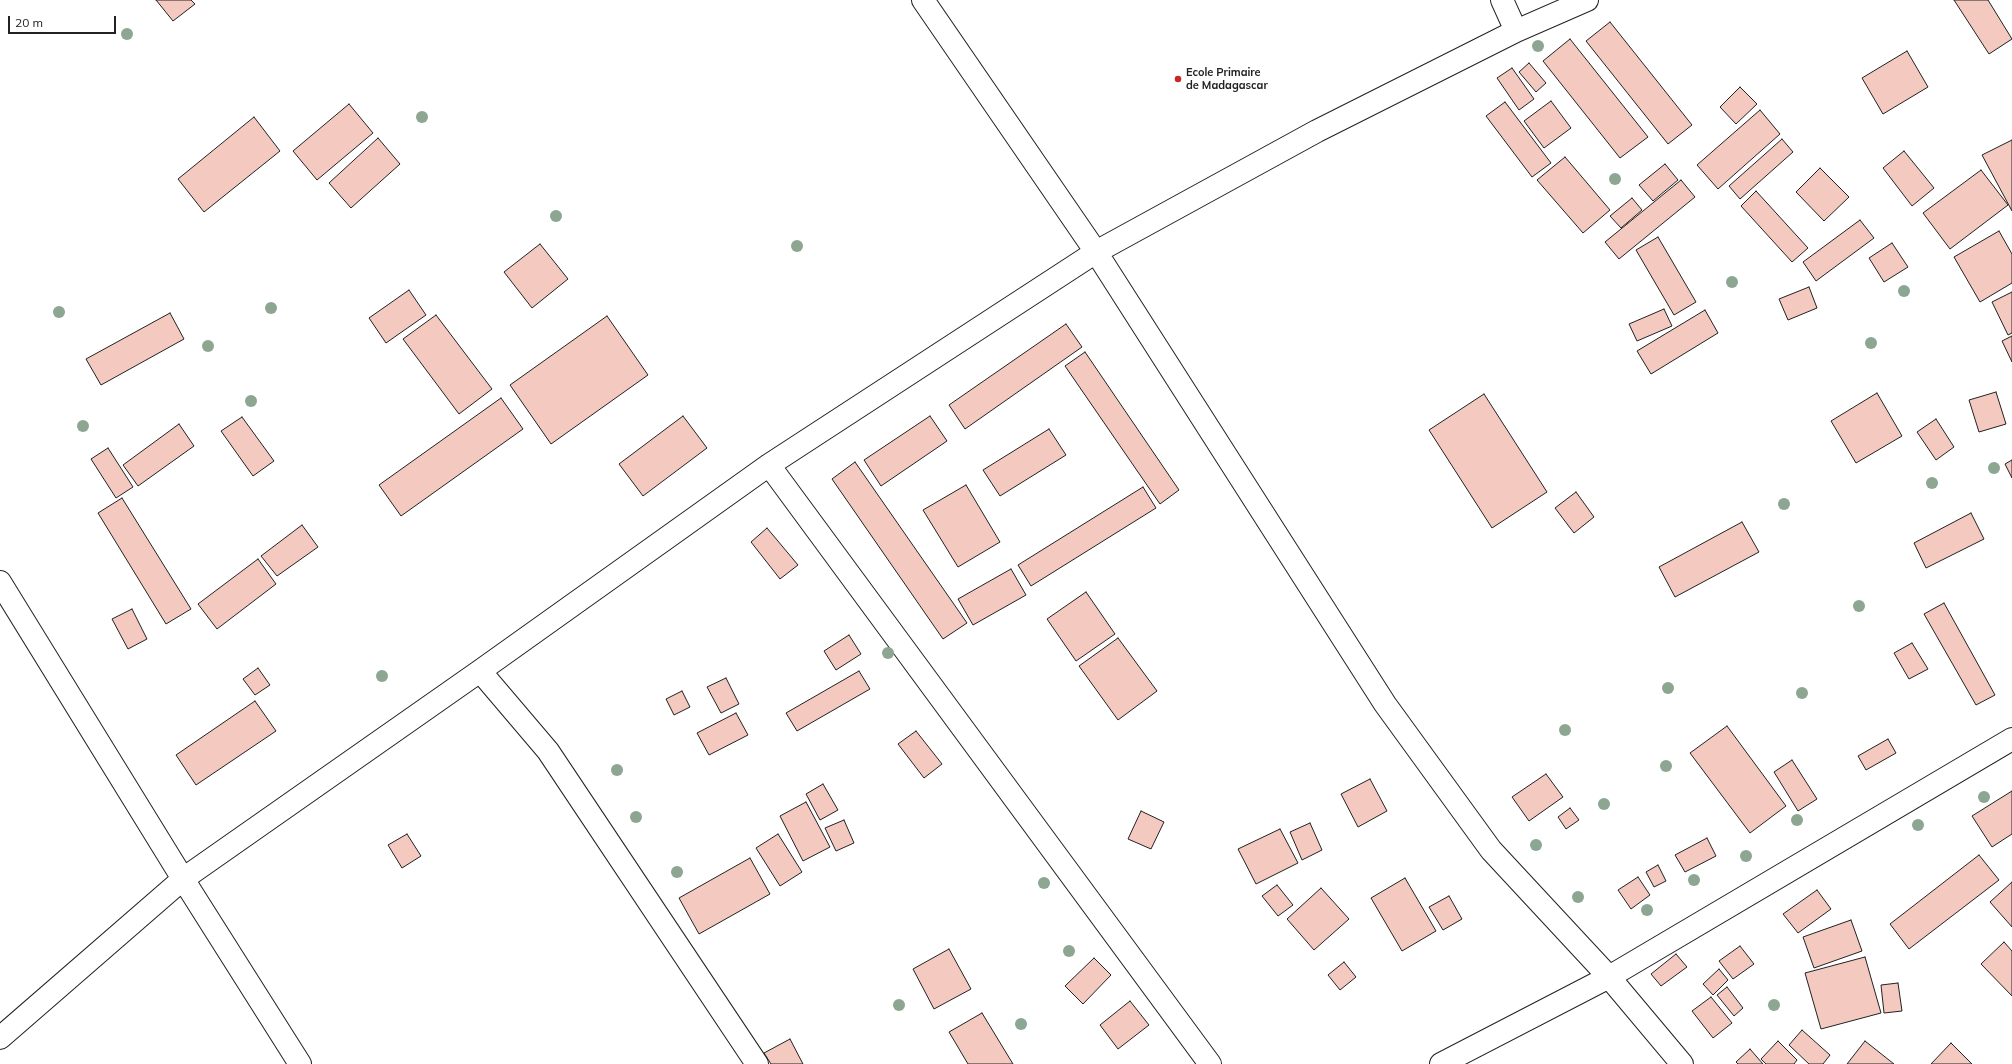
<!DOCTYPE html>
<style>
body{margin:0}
#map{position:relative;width:2012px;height:1064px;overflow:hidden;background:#fff;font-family:Mulish,sans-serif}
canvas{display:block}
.scale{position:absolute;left:8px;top:16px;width:108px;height:18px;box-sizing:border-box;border:2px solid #222;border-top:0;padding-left:5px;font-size:12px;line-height:14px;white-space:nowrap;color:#222;-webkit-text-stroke:3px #fff;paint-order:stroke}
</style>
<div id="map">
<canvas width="2012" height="1064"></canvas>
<div class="scale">20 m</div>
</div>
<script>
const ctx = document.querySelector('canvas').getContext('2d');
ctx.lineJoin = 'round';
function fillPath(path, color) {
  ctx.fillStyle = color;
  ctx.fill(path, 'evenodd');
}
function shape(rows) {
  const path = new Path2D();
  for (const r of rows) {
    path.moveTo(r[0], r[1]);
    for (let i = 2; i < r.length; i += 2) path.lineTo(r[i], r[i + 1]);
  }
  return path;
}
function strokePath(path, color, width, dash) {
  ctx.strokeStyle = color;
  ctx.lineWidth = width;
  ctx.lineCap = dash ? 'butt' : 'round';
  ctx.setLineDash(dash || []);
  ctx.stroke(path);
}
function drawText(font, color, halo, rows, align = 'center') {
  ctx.font = font + ' Mulish,sans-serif';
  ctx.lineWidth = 3;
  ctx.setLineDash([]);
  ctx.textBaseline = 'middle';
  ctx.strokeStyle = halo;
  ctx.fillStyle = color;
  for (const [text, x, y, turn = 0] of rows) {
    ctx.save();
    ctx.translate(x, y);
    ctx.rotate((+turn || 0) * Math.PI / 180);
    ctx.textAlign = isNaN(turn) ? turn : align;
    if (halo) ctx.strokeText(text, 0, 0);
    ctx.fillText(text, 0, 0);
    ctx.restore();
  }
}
const building = shape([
 [156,0,191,0,195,4,173,21,156,0],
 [1954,0,1988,0,2012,39,1989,54,1954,0],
 [1610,22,1692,125,1668,144,1586,41,1610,22],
 [1570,39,1648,137,1620,158,1543,61,1570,39],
 [1907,51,1928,87,1883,114,1862,78,1907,51],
 [1529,63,1546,83,1536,92,1519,72,1529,63],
 [1512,68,1534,99,1519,110,1497,78,1512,68],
 [1740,87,1757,104,1736,124,1720,107,1740,87],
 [1551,101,1571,128,1544,148,1524,121,1551,101],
 [1505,102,1551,163,1532,177,1486,116,1505,102],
 [349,104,373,133,317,180,293,151,349,104],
 [1760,110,1780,134,1718,189,1697,165,1760,110],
 [254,117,280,151,204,212,178,179,254,117],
 [378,138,400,164,351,208,329,183,378,138],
 [1782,139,1793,152,1740,199,1729,186,1782,139],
 [2012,140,2012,211,1982,155,2012,140],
 [1904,151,1934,188,1912,206,1883,168,1904,151],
 [1565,157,1610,210,1583,233,1537,180,1565,157],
 [1665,164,1678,180,1653,201,1639,185,1665,164],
 [1820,168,1849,197,1824,221,1796,192,1820,168],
 [1981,170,2008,205,1950,249,1923,213,1981,170],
 [1681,180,1695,197,1619,259,1605,242,1681,180],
 [1756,191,1808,248,1792,262,1741,206,1756,191],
 [1632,198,1642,210,1621,228,1610,216,1632,198],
 [1860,220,1874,238,1816,281,1803,262,1860,220],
 [1999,231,2012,254,2012,283,1980,302,1954,257,1999,231],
 [1658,237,1696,302,1674,315,1636,250,1658,237],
 [1892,243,1908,267,1884,282,1869,258,1892,243],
 [540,244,568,279,532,308,504,272,540,244],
 [1809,287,1817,308,1788,320,1779,299,1809,287],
 [409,290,426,315,386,343,369,318,409,290],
 [2012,292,2012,333,2008,335,1992,302,2012,292],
 [1664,309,1672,326,1637,341,1629,324,1664,309],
 [1705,310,1718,333,1651,374,1637,351,1705,310],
 [170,313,184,339,101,385,86,359,170,313],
 [436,315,492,389,459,414,403,339,436,315],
 [607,316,648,375,551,444,510,385,607,316],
 [1066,324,1082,347,965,429,949,405,1066,324],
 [2012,336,2012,362,2002,341,2012,336],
 [1085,352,1179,490,1160,504,1065,366,1085,352],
 [1996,392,2006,424,1979,432,1969,400,1996,392],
 [1877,393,1902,436,1856,463,1831,421,1877,393],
 [1484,394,1547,492,1492,528,1429,430,1484,394],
 [501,398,523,429,401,516,379,485,501,398],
 [683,416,707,448,643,496,619,464,683,416],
 [930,416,947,441,881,486,864,460,930,416],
 [242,417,274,461,253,476,221,431,242,417],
 [1936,419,1954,447,1936,460,1917,432,1936,419],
 [179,424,194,446,138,486,123,465,179,424],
 [1049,429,1066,455,1000,496,983,470,1049,429],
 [108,448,133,487,116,498,91,459,108,448],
 [2012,460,2012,478,2005,464,2012,460],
 [855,462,967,623,943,639,832,479,855,462],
 [966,485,1000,542,958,567,923,510,966,485],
 [1143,487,1156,508,1031,586,1018,565,1143,487],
 [1576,492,1594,517,1574,533,1555,508,1576,492],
 [122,498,191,609,166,624,98,513,122,498],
 [1971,513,1984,539,1926,568,1914,543,1971,513],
 [1742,522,1759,552,1675,597,1659,567,1742,522],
 [302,525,318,547,277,576,261,556,302,525],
 [767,528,798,565,780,579,751,542,767,528],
 [258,559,276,584,217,629,198,604,258,559],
 [1011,569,1026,595,973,625,958,599,1011,569],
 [1086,592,1115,634,1076,661,1047,619,1086,592],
 [1944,603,1995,695,1976,705,1924,614,1944,603],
 [132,609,147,639,128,649,112,619,132,609],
 [849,635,861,654,836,670,824,651,849,635],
 [1118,638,1157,691,1118,720,1079,666,1118,638],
 [1912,643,1928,669,1909,679,1894,653,1912,643],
 [258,668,270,685,255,695,243,679,258,668],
 [859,671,870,689,797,731,786,713,859,671],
 [726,678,739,704,721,713,707,687,726,678],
 [682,691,690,707,674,715,666,699,682,691],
 [255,701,276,731,196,785,176,755,255,701],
 [736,713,748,735,709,755,697,733,736,713],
 [1727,726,1786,806,1750,833,1690,753,1727,726],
 [916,731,942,764,924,778,898,744,916,731],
 [1888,739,1896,753,1866,770,1858,756,1888,739],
 [1792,760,1817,799,1798,811,1774,772,1792,760],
 [1546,774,1563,797,1529,821,1512,797,1546,774],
 [1370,779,1387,811,1358,827,1341,794,1370,779],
 [823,784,838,810,820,820,806,794,823,784],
 [2012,791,2012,834,1992,847,1972,816,2012,791],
 [806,802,830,847,803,861,780,816,806,802],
 [1570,808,1579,820,1566,829,1558,817,1570,808],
 [1141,811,1164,822,1151,849,1128,839,1141,811],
 [844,820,854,843,836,851,825,828,844,820],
 [1310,823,1322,850,1302,860,1290,832,1310,823],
 [1280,829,1298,863,1256,884,1238,849,1280,829],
 [407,834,421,856,402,868,388,845,407,834],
 [778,834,802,872,780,886,756,848,778,834],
 [1707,838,1716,856,1685,872,1675,855,1707,838],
 [1979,855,1999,880,1909,949,1890,924,1979,855],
 [750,858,770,894,699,934,679,898,750,858],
 [1658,865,1666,881,1654,887,1646,872,1658,865],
 [1638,877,1650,895,1631,909,1618,890,1638,877],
 [1405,878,1436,931,1402,951,1371,898,1405,878],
 [2012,882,2012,927,1990,902,2012,882],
 [1277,885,1293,905,1278,916,1262,896,1277,885],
 [1321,888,1349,919,1314,950,1287,919,1321,888],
 [1817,890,1831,909,1798,933,1783,914,1817,890],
 [1449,896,1462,919,1443,930,1429,907,1449,896],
 [1851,920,1862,951,1814,968,1803,937,1851,920],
 [2004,942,2012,951,2012,996,1981,964,2004,942],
 [1740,946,1754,964,1733,979,1719,961,1740,946],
 [949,949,971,989,934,1009,913,969,949,949],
 [1676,954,1687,967,1661,986,1651,974,1676,954],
 [1865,957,1881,1013,1821,1029,1805,973,1865,957],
 [1094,958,1111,975,1083,1004,1065,986,1094,958],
 [1344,962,1356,977,1340,990,1328,975,1344,962],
 [1719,969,1728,980,1713,995,1703,984,1719,969],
 [1898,983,1902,1011,1884,1013,1881,985,1898,983],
 [1727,987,1743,1008,1734,1016,1717,995,1727,987],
 [1711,997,1732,1023,1713,1038,1692,1011,1711,997],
 [1130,1001,1149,1025,1118,1049,1100,1025,1130,1001],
 [982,1013,1013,1064,968,1064,949,1032,982,1013],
 [1802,1030,1830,1055,1823,1064,1809,1064,1789,1045,1802,1030],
 [790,1039,803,1064,771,1064,764,1053,790,1039],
 [1778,1041,1797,1060,1794,1064,1766,1064,1761,1059,1778,1041],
 [1865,1041,1894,1064,1847,1064,1865,1041],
 [1951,1043,1972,1064,1931,1064,1951,1043],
 [1750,1049,1763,1064,1738,1064,1736,1062,1750,1049]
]);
const minor = shape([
 [923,0,1096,252,1385,704,1491,850,1609,977,1682,1064],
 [1502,0,1516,31],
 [769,465,1210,1064],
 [0,582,183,879,300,1064],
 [480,671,548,751,757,1064],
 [0,1038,183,879,480,671,769,465,1096,252,1317,131,1516,31,1587,0],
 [1441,1064,1609,977,2012,739]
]);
const trees = [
 [127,34],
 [1538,46],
 [422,117],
 [1615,179],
 [556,216],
 [797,246],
 [1732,282],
 [1904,291],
 [271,308],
 [59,312],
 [1871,343],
 [208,346],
 [251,401],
 [83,426],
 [1994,468],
 [1932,483],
 [1784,504],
 [1859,606],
 [888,653],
 [382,676],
 [1668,688],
 [1802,693],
 [1565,730],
 [1666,766],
 [617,770],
 [1984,797],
 [1604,804],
 [636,817],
 [1797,820],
 [1918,825],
 [1536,845],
 [1746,856],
 [677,872],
 [1694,880],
 [1044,883],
 [1578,897],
 [1647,910],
 [1069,951],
 [899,1005],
 [1774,1005],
 [1021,1024]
];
const markers = [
 [1178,79,4,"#c62828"]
];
const poiNames = [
 ["Ecole Primaire",1186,73],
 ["de Madagascar",1186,86]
];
fillPath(building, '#f3c9c0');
strokePath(building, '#222', 1);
strokePath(minor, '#222', 24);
strokePath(minor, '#fff', 22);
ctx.fillStyle = '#8da692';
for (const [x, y] of trees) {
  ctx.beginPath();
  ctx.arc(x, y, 6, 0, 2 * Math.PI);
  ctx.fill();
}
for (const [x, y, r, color] of markers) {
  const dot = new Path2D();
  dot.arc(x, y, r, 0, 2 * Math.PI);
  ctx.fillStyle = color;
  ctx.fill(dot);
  strokePath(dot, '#fff', 1.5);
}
drawText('bold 11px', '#222', '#fff', poiNames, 'left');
</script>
